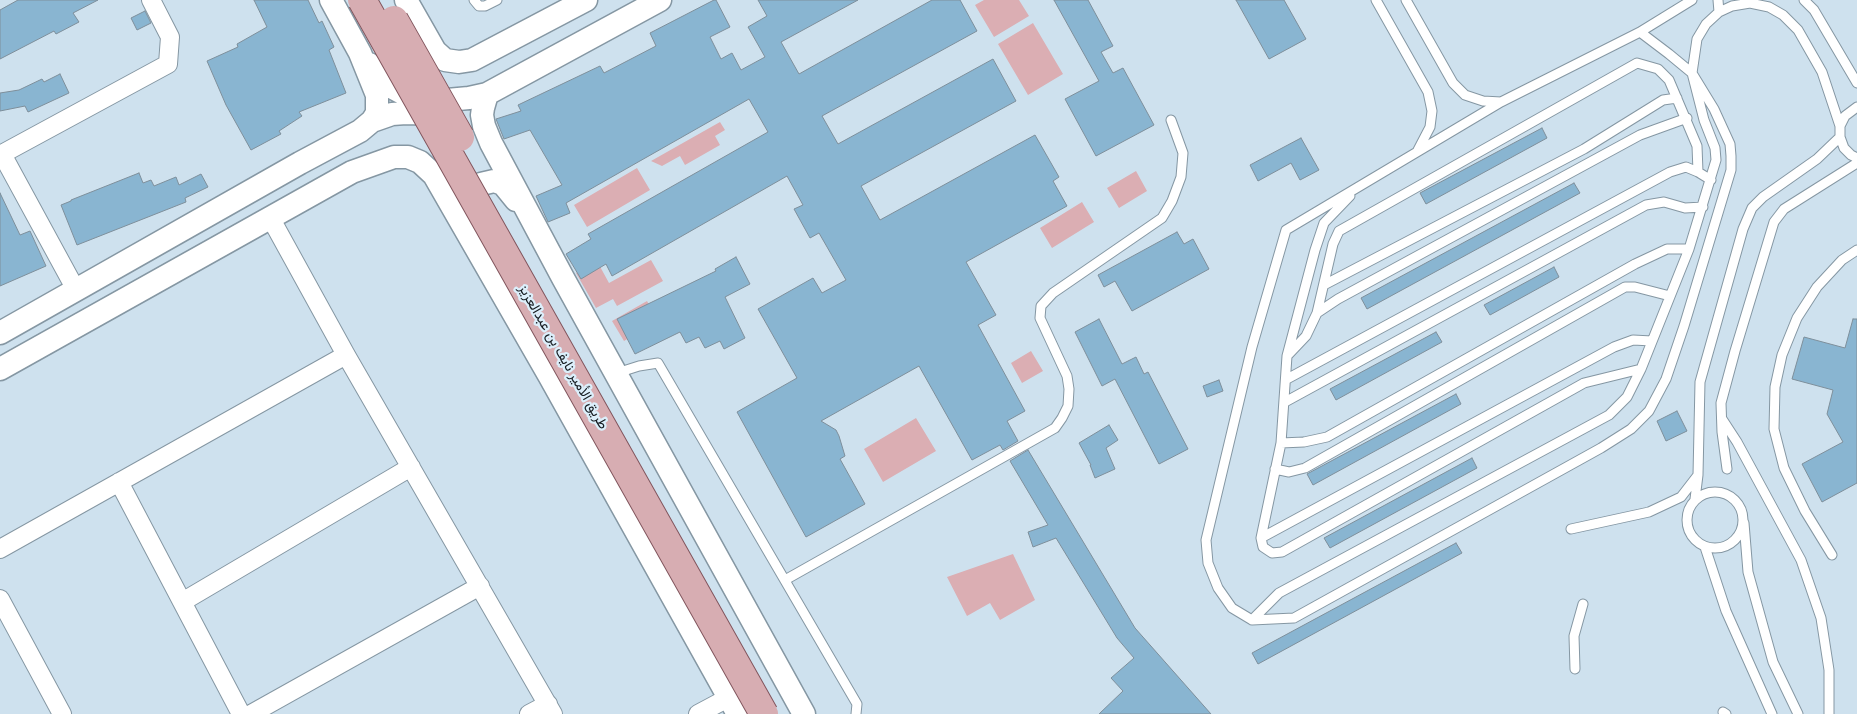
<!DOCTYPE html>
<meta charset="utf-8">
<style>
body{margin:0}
canvas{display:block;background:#cee1ee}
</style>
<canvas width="1857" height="714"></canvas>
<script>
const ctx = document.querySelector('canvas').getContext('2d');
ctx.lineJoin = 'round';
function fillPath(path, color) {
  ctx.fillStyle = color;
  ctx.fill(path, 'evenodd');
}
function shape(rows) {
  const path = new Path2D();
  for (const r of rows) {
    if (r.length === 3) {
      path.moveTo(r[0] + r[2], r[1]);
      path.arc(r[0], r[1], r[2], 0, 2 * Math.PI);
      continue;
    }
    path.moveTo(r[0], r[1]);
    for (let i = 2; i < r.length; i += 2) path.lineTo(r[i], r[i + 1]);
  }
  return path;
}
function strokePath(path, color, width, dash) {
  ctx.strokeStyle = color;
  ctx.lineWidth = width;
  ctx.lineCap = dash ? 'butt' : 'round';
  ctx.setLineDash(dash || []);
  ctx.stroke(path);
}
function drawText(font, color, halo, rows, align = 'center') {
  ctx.font = font + ' Arial,Vazirmatn,sans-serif';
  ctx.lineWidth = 4.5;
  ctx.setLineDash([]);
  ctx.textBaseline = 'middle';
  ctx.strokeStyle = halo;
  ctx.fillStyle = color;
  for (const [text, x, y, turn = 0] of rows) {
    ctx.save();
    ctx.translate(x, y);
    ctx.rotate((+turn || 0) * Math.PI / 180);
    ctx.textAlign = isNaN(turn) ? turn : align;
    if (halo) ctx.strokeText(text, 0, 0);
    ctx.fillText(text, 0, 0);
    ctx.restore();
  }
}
const green = shape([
 [984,0,1019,0,1029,16,994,37,975,5],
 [1033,23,1063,74,1028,95,998,44],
 [720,122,725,130,715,136,720,145,685,165,680,156,662,166,651,161],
 [637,168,650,190,587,227,574,205],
 [1136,171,1147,191,1119,208,1107,188],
 [1082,202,1094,222,1052,248,1040,228],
 [651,260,663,281,617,306,613,299,596,308,576,273,597,261,609,283],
 [647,301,658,321,624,341,612,321],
 [1031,351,1043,371,1022,383,1011,363],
 [916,418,936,451,883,482,864,449],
 [1013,554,1035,600,1000,620,990,603,967,616,947,577]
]);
const building = shape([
 [18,0,98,0,73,13,79,22,56,34,54,31,0,59,0,10,18,0],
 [254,0,308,0,319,23,322,21,334,47,329,50,346,93,299,112,302,116,279,131,281,134,251,150,226,105,207,61,238,47,237,44,267,27,254,0],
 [714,0,716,0,730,27,710,37,721,59,732,53,741,70,765,57,748,27,767,16,758,0,858,0,781,42,799,74,932,0,960,0,977,31,822,116,838,144,993,59,1016,101,861,186,880,220,1035,135,1059,177,1053,181,1067,206,966,262,996,315,978,325,1025,411,1007,421,1018,441,1003,450,1000,445,972,460,919,366,821,421,836,430,839,436,845,456,840,459,865,504,806,537,737,412,797,378,758,309,813,278,822,293,846,280,819,233,810,238,794,209,803,205,787,176,612,276,606,264,581,279,566,254,591,239,588,234,768,132,749,99,566,203,570,213,548,222,536,196,562,185,530,130,504,139,496,119,521,111,518,105,600,66,604,73,656,46,650,33,714,0],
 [1054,0,1088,0,1113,46,1101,52,1113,73,1123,68,1154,125,1096,156,1065,99,1099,81,1054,0],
 [1236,0,1284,0,1306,39,1269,59,1236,0],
 [145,11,151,23,137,30,131,18,145,11],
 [60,74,69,93,28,112,25,106,0,111,0,93,19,90,42,79,44,82,60,74],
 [1542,128,1547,138,1426,204,1420,193,1542,128],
 [1301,138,1319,170,1300,180,1291,163,1258,181,1250,165,1301,138],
 [139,173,143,183,151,180,154,186,176,177,179,185,201,174,208,187,185,198,186,202,77,245,61,205,71,201,71,200,139,173],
 [1574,183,1580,193,1367,309,1361,298,1574,183],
 [0,193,20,235,30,231,46,266,0,286,0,193],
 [1177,232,1184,244,1193,239,1209,269,1132,311,1115,281,1104,287,1098,275,1177,232],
 [736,257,750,284,725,297,745,338,724,349,720,341,705,348,699,337,686,343,680,332,635,354,617,319,716,271,715,269,736,257],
 [1554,267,1559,277,1490,315,1484,305,1554,267],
 [1099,319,1122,364,1136,357,1144,374,1148,372,1188,449,1159,464,1115,379,1102,386,1075,332,1099,319],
 [1853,319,1857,319,1857,483,1822,502,1802,464,1843,442,1827,414,1833,390,1792,379,1804,337,1845,348,1853,319],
 [1436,332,1442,342,1336,400,1330,389,1436,332],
 [1219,380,1223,391,1207,397,1203,386,1219,380],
 [1456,394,1461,404,1313,485,1307,474,1456,394],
 [1677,411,1687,431,1666,441,1657,421,1677,411],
 [1109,425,1118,440,1106,448,1115,469,1095,478,1090,465,1091,465,1079,443,1109,425],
 [1028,450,1135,628,1211,714,1099,714,1123,691,1111,678,1134,658,1117,638,1056,538,1033,547,1028,532,1048,525,1010,461,1028,450],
 [1472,458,1477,468,1330,548,1324,538,1472,458],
 [1456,543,1462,553,1258,664,1252,653,1456,543]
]);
const service = shape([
 [474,0,479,6,485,6,497,0],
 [1376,0,1428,92,1432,111,1430,127,1418,150],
 [1406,0,1453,83,1465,95,1483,101,1501,102],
 [1718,0,1719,12],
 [1804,0,1814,10,1857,83],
 [1640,32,1669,54,1692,73,1714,109,1730,144,1731,156,1731,170,1684,326,1666,379,1649,411,1631,429,1601,448,1294,618,1252,620,1232,608,1218,588,1208,563,1206,540,1252,347,1286,230,1501,102,1640,32,1692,0],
 [1857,107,1845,116,1840,126,1840,137,1844,148,1851,155,1857,158],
 [1350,196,1324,223,1315,250,1287,356,1281,443,1261,538,1263,547,1272,553,1282,552,1584,383,1641,369],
 [1324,285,1584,149,1663,100,1677,98],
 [1317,313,1338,299,1640,135,1687,118],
 [1287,356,1306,336,1317,313,1333,244,1339,231,1637,63,1658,69,1669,80,1697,146,1698,172],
 [617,373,639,366,658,363,857,704,856,714],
 [1287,379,1670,172,1686,167,1698,172,1711,180],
 [1285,402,1646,205,1664,202,1685,208,1703,207],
 [1722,419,1737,442,1801,560,1821,618,1829,670,1829,714],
 [1281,443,1304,442,1327,437,1635,264,1667,249,1689,249],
 [1275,469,1289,472,1305,468,1625,287,1635,287,1670,296],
 [1727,469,1722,432,1721,403,1735,351,1774,222,1784,209,1857,163],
 [1715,520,28],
 [1695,499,1698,475,1700,382,1743,229,1752,208,1763,197,1817,159,1840,137],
 [1744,523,1748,572,1773,662,1798,714],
 [1571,529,1649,512,1681,497,1698,475],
 [1261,538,1614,347,1633,340,1652,341],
 [1705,547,1726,611,1772,714],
 [1832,555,1805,511,1784,468,1774,429,1775,387,1782,355,1797,318,1817,287,1842,260,1857,250],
 [785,580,1055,428,1062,418,1068,406,1069,389,1067,376,1040,318,1041,306,1053,293,1162,218,1172,201,1181,177,1183,153,1171,120],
 [1252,620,1279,593,1609,415,1627,397,1641,369,1689,249,1716,160,1715,148,1704,120,1692,73,1697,39,1706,24,1719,12,1732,6,1750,3,1769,7,1783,15,1798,30,1822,72,1840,126],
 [1575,669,1574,636,1583,604],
 [1723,712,1726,714]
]);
const minor = shape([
 [2,154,76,290],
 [0,155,168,64,170,37,151,0],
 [270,217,346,355,553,714],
 [119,482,241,714],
 [0,549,346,355],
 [0,599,62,714],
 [182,602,411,467],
 [251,714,480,586],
 [529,714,548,704],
 [698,714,728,698]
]);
const tertiary = shape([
 [406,0,435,51,445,60,459,62,472,60,586,0],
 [369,64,393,88,408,96,436,101,469,98,487,94,660,0],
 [487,94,483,108,482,115,484,126,491,143,563,278,804,714],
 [372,121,392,114,406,113,439,114],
 [466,207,468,194,473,189,481,184,494,181,503,184,516,200],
 [0,333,300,163,360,131,372,121,377,113,377,95,360,53,331,0],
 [0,369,352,172,394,157,408,157,420,162,434,175,550,377,738,714]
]);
const primaryBridge = shape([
 [362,0,764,714],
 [394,20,460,137]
]);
const streetNames = [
 ["طريق الأمير نايف بن عبدالعزيز",563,357,60]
];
fillPath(green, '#dbaeb3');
fillPath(building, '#89b5d1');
strokePath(building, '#7e8f9b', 1);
strokePath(service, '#8597a3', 11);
strokePath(minor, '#8597a3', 20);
strokePath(tertiary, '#8597a3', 25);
strokePath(service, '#fff', 9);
strokePath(minor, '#fff', 18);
strokePath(tertiary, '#fff', 22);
strokePath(primaryBridge, '#82565e', 30, []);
strokePath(primaryBridge, '#d7adb2', 28);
drawText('14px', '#151b20', '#dceffb', streetNames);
</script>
